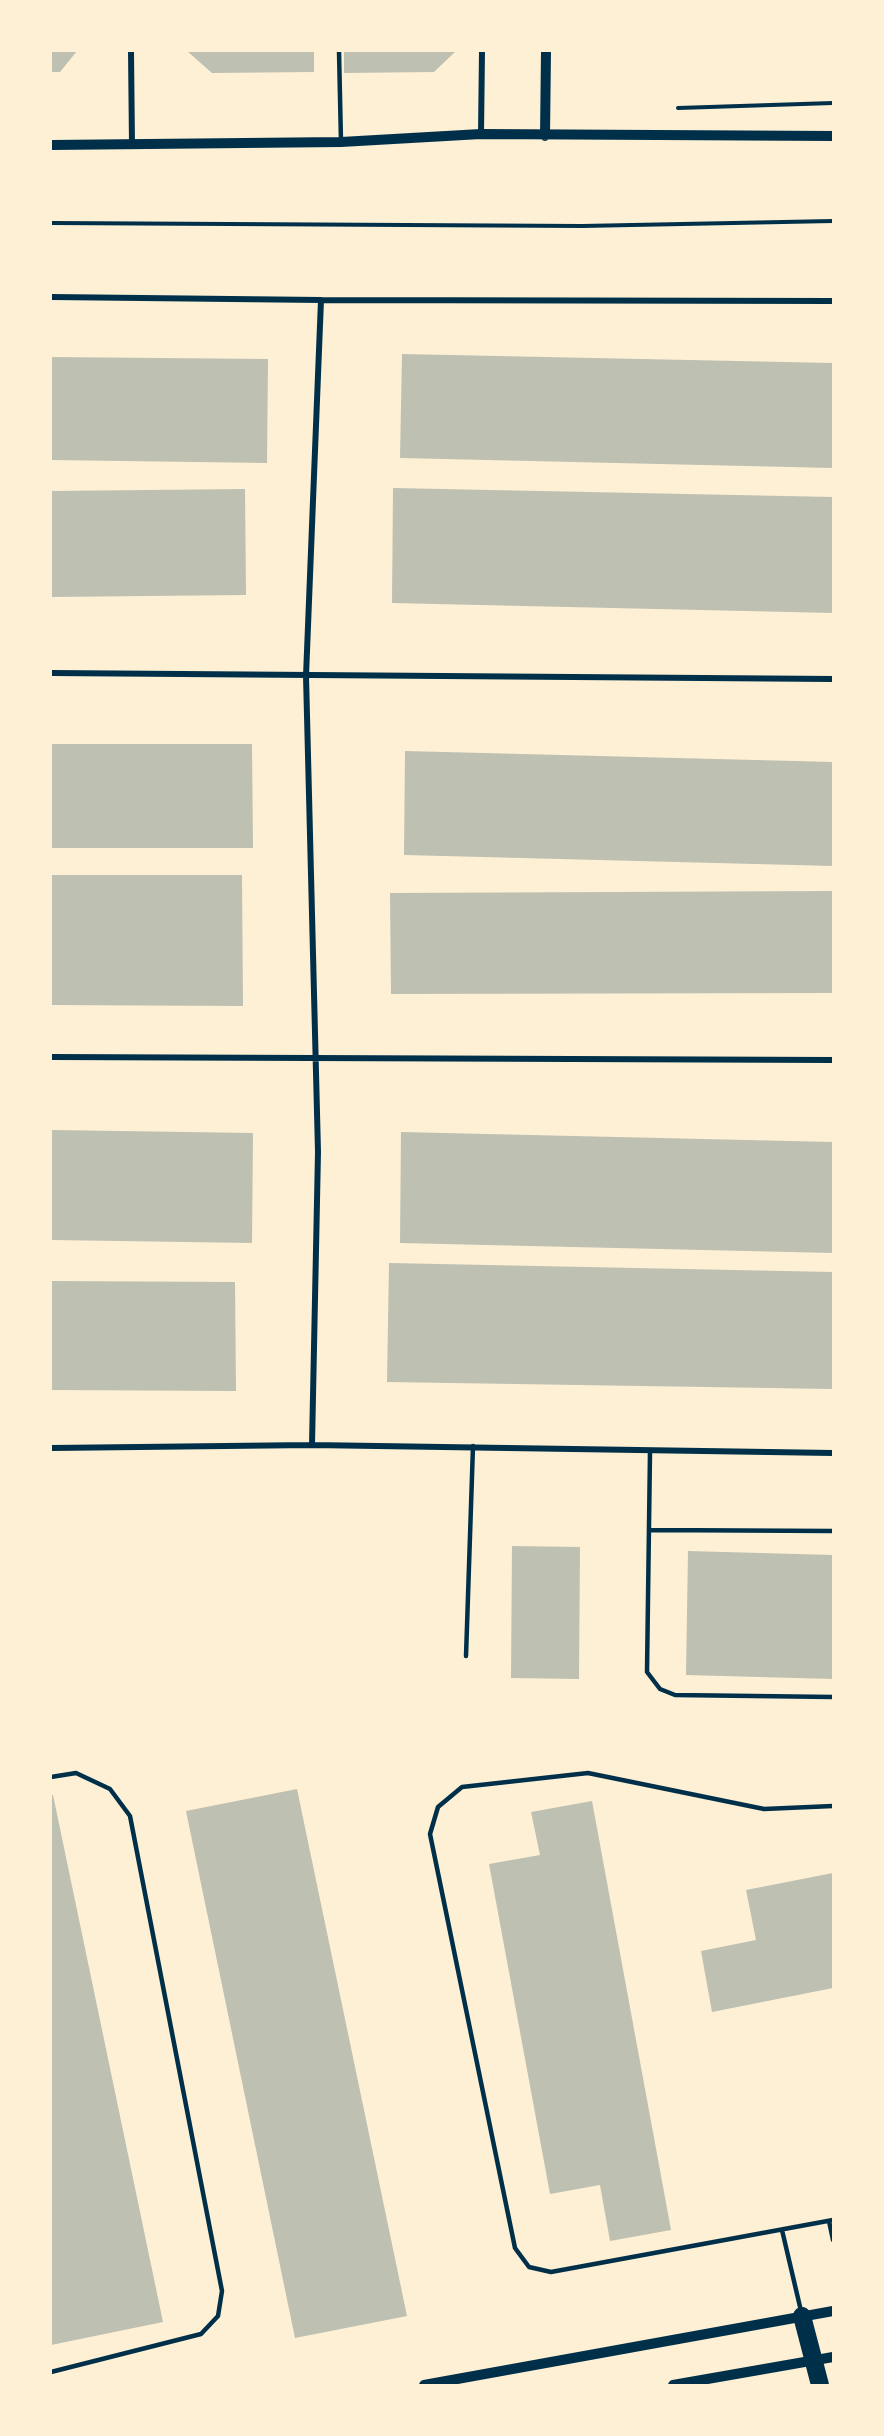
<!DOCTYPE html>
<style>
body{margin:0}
#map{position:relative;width:884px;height:2436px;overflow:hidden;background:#fdf0d5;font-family:"Crimson Pro",serif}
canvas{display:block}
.frame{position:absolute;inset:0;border:52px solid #fdf0d5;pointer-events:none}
</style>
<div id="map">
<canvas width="884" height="2436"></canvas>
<div class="frame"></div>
</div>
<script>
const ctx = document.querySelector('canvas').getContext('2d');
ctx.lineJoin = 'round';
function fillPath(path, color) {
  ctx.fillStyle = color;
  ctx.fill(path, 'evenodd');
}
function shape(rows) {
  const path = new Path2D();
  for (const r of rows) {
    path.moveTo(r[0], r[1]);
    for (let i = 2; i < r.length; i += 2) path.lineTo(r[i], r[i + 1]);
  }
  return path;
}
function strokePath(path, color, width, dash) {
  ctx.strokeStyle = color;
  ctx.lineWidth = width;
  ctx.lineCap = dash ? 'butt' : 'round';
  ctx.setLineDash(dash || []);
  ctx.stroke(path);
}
const building = shape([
 [51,51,77,51,60,72,51,72],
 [187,51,314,51,314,72,212,73],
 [344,51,456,51,434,72,344,73],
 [402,354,833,363,833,468,400,458],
 [51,357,268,359,267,463,51,460],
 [393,488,833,497,833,613,392,603],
 [245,489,246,595,51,597,51,491],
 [51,744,252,744,253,848,51,848],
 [405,751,833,762,833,866,404,855],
 [51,875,242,875,243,1006,51,1005],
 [833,891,833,993,391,994,390,893],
 [51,1130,253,1133,252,1243,51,1240],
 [401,1132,833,1142,833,1253,400,1243],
 [389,1263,833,1272,833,1389,387,1382],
 [51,1281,235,1282,236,1391,51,1390],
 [512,1546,580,1547,579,1679,511,1678],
 [688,1551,833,1555,833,1679,686,1675],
 [297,1789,407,2316,295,2338,186,1811],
 [51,1795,53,1795,163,2322,51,2345],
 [592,1801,671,2230,610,2241,600,2185,550,2194,489,1864,540,1855,531,1812],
 [833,1873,833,1988,712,2012,701,1951,756,1940,746,1890]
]);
const path = shape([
 [678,108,833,103],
 [51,223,582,226,833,221]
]);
const service = shape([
 [339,51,341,142],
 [650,1452,647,1672,660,1689,675,1695,833,1697],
 [649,1530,833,1531],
 [466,1656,473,1446],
 [51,1777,76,1773,110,1789,130,1816,222,2291,218,2316,201,2334,51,2372],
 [833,1806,764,1809,588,1773,462,1787,438,1807,430,1834,515,2248,529,2267,551,2272,833,2220],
 [829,2221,833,2240],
 [782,2230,801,2311]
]);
const minor = shape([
 [131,51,132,145],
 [481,134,482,51],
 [51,297,321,300,833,301],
 [51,673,833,679],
 [51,1057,833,1060],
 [312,1445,318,1152,306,676,321,300],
 [51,1448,312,1445,833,1453]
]);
const tertiary = shape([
 [545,136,546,51],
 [51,145,341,142,481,134,833,136],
 [424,2385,833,2311],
 [673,2385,833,2357]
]);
const motorway = shape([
 [802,2316,820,2385]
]);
fillPath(building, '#bec0b2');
strokePath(path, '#003049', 4);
strokePath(service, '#003049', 4.5);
strokePath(minor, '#003049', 6);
strokePath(tertiary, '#003049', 10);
strokePath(motorway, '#003049', 18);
</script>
